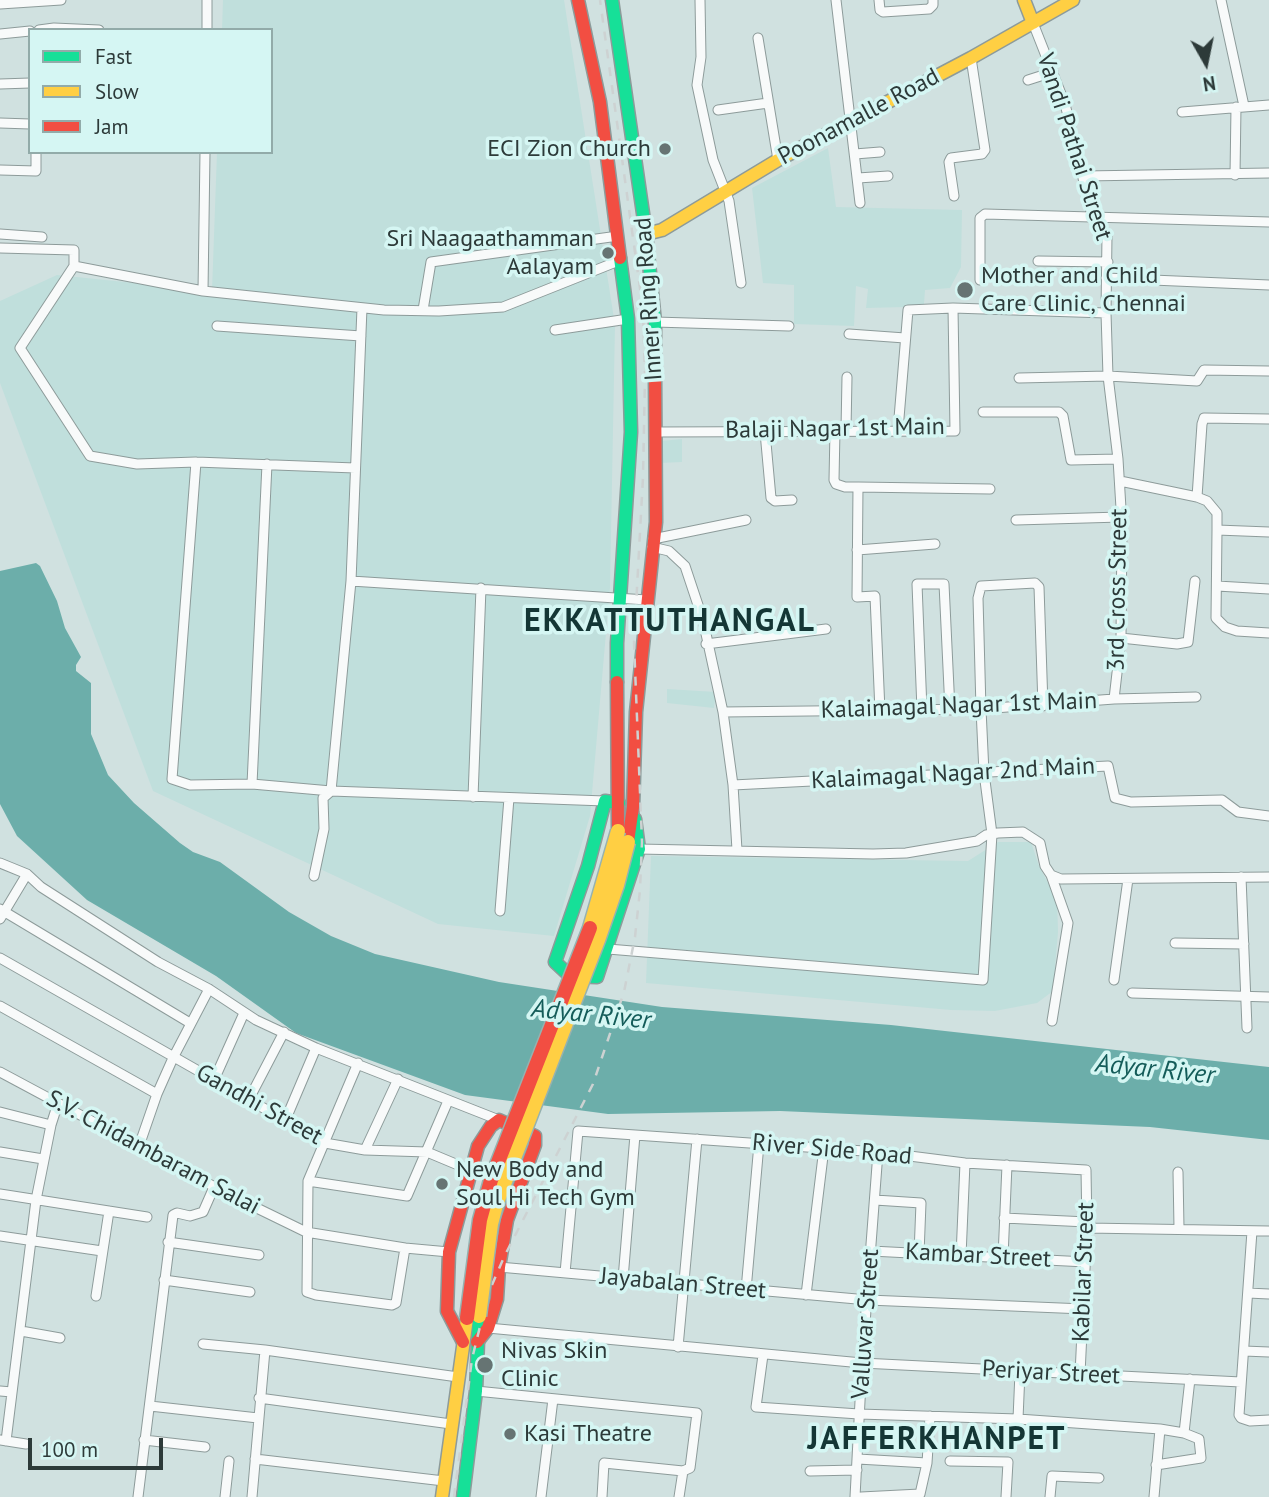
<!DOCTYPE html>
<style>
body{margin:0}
#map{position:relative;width:1269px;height:1497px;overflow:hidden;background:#d0e1e0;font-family:"PT Sans",sans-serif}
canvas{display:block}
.legend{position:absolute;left:28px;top:28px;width:245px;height:126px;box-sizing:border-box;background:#d5f6f3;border:2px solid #92aba9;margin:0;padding:9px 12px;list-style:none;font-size:21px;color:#2d3a39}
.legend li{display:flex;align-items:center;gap:14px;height:35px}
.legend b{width:35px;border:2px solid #92aba9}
.north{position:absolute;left:1171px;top:28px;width:70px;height:70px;-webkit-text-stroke:5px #d5f6f3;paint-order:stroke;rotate:171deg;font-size:19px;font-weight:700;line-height:28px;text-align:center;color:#2d3a39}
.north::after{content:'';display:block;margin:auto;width:24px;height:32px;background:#2d3a39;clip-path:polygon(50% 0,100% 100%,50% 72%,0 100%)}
.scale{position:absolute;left:28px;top:1438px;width:135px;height:32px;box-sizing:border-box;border:4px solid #2d3a39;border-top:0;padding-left:9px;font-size:21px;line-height:24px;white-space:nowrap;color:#2d3a39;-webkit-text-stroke:5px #d5f6f3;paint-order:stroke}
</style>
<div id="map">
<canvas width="1269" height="1497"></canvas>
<ul class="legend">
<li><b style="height:9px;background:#16e098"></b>Fast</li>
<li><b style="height:9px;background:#ffcf43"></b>Slow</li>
<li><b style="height:9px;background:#f24e42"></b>Jam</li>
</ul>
<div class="north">N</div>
<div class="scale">100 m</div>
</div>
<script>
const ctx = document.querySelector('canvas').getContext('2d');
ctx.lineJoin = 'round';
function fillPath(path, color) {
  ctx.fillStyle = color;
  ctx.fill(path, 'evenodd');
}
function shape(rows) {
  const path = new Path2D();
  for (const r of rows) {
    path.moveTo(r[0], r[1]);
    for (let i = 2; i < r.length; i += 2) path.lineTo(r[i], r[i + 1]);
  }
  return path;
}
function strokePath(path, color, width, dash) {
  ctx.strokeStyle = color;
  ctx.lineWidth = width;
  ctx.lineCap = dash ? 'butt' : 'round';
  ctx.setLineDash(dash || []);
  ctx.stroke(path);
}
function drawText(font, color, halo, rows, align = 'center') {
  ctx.font = font + ' "PT Sans",sans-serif';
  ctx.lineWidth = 7;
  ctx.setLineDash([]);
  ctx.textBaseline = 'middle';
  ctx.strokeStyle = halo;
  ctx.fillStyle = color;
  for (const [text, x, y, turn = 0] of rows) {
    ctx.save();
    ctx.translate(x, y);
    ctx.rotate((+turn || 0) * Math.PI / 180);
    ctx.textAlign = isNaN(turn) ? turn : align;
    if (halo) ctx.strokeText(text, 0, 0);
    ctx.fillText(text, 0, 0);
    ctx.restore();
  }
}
const built = shape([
 [223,0,564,0,615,325,610,587,590,816,554,936,438,924,153,791,0,383,0,301,57,275,212,291,217,152,271,152,271,30,222,30],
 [828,148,836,207,962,210,961,267,950,288,925,290,924,304,906,307,866,308,868,289,856,286,854,326,794,324,794,285,763,283,752,188],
 [682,439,682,462,660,463,661,441],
 [667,689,716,692,714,708,667,703],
 [998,842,1031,842,1039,866,1057,900,1058,932,1053,991,1037,1003,995,1011,951,1010,646,983,651,856,968,861]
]);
const water = shape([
 [36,563,40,566,57,601,65,628,81,657,76,665,76,671,91,683,91,734,108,775,134,803,180,843,193,852,220,862,289,912,331,936,375,954,499,982,662,1007,891,1025,1269,1067,1269,1140,1150,1127,780,1111,608,1114,465,1095,296,1033,216,976,87,900,17,836,0,804,0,571]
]);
const street = shape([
 [700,0,701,57,697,85,713,160,729,201,741,283],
 [836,0,860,203],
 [879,0,880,10,883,12,929,9,933,5,933,0],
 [1221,0,1244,106],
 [0,4,61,0],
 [1033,23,1065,104,1092,215,1107,235,1106,313,1108,376,1118,459,1122,525,1121,638,1114,699],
 [39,30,54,28,99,30],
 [207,30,207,0],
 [0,34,30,31],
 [758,38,778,160],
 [1028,80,1053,72],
 [0,84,30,83],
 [718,110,768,103],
 [1182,112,1269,105],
 [0,123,30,124],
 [855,154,880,152],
 [0,170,36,171,36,152],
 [1235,175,1236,107],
 [1084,176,1269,173],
 [858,178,888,176],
 [954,196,949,162,951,158,982,154,985,150,971,58],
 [0,234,42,237],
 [0,248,74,250,74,266],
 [1038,261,1108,262],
 [1106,278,1269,285],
 [980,280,980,218,985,214,1269,222],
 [203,291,205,152],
 [362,308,351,581,331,791,605,801],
 [423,310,431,262,618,236],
 [655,322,789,326],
 [217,326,361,336],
 [555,330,628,319],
 [849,334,905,338],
 [1019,378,1108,376,1197,381,1204,370,1269,371],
 [983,412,1059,412,1063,416,1071,460,1118,459],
 [835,430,834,480,836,484,845,487,858,487,857,597,875,596,880,711],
 [846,430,847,377],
 [898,430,908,310,953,308],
 [655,432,955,431,953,308,1106,313],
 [765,432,771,498,775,501,792,500],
 [196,462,172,779,190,785,252,784,267,464],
 [355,468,196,462,137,464,90,456,20,348,74,266,203,291,384,310,439,311,503,307,621,260],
 [1120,481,1197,497,1207,501,1217,513,1217,530,1269,532],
 [858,487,990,489],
 [1197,497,1202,424,1204,418,1269,419],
 [1016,520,1121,517],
 [1217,530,1216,618,1225,627,1237,631,1269,633],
 [653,539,746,520],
 [652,547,669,551,685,566,703,620,723,712,733,785,737,850],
 [857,550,935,544],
 [351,581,647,600],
 [1217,586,1269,589],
 [1121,638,1177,644,1188,642,1195,581],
 [706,644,826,629],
 [922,710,917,584,944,584,950,710],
 [723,712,981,709,1114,699,1196,697],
 [252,784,331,791],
 [733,785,1108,766,1115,798,1131,802,1222,800,1238,812,1269,816],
 [473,797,481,588],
 [639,849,873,854,906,853,977,841,986,835,998,833,1023,832,1040,843,1045,866,1051,875,1061,879,1269,877],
 [0,863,27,874,41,887,158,962,209,989,256,1020,316,1048,499,1120],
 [1051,875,1068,923,1052,1021],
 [314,876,324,829,323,798,331,791],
 [1241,877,1247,1028],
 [0,909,190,1023],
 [500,911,509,798],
 [0,919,27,874],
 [1175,943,1244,944],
 [608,949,983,980,992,834,984,773,981,709,978,598,981,586,1035,583,1039,587,1043,706],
 [0,958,325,1143,365,1150,427,1152,470,1170],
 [1114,980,1128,879],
 [1132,993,1269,997],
 [0,1006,157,1094],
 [358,1063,308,1181,307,1292,316,1295,392,1305,396,1303,405,1248],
 [0,1072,226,1193,306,1232,405,1248,449,1252],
 [214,1080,244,1013],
 [249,1099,284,1032],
 [0,1112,51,1125],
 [285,1121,316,1048],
 [139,1146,157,1094,173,1058,209,989],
 [365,1150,398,1079],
 [0,1152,43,1159],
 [1178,1172,1179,1228],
 [308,1181,407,1196,448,1101],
 [0,1194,147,1217],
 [875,1200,921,1203,919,1254],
 [1004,1218,1087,1222],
 [1087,1228,1269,1231],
 [1252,1231,1239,1415,1241,1418,1250,1421,1269,1420],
 [0,1236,102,1251],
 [168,1242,259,1255],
 [871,1251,1086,1262],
 [961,1256,965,1163],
 [1003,1257,1007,1165],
 [499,1267,868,1300,1084,1309],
 [565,1273,578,1131,878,1152,965,1163,1086,1170,1087,1228,1080,1374],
 [623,1279,635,1135],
 [164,1280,250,1292],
 [746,1290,759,1144],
 [1248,1293,1269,1294],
 [806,1295,824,1148],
 [96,1296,109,1211],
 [488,1328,862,1363,1241,1382],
 [21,1331,60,1338],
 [203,1344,265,1350,458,1377],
 [678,1347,697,1139],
 [1244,1351,1269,1352],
 [763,1355,756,1407,859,1414,1018,1419,1160,1429,1184,1433,1199,1439,1201,1458,1156,1465],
 [0,1391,12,1392],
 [476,1391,697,1413,690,1468,683,1471,679,1497],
 [259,1398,451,1424],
 [150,1406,258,1418],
 [1018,1419,1020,1372],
 [1184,1433,1190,1379],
 [0,1440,26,1444],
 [144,1440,205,1447],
 [6,1441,36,1200,51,1125,58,1103],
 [255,1459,444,1481],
 [858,1459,927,1463],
 [950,1461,1008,1462,1006,1497],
 [810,1471,857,1470],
 [138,1497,173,1215,177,1213,190,1216,203,1212,214,1187],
 [225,1497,229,1461],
 [252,1497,265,1350],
 [541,1497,553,1399],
 [602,1497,604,1463,683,1471],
 [855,1497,862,1363,878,1152],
 [861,1497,920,1494,927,1463,930,1416],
 [1050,1497,1052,1476,1099,1478],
 [1154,1497,1160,1429]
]);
const fast = shape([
 [612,0,646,234,655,322,655,372],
 [617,682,617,643,631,432,628,319,620,258],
 [619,803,605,801,588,866,555,962,570,976,597,977,639,849,635,819],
 [463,1497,476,1391,479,1316]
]);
const slow = shape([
 [1024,0,1033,23],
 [646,234,662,230,778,160,971,58,1073,0],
 [442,1497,467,1318]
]);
const jam = shape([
 [578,0,600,102,620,258],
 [617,682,618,831],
 [628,842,633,807,636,712,656,522,655,372],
 [463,1342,447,1311,449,1252,478,1146,491,1126,499,1120,535,1136,535,1145,507,1220,499,1267,497,1299,488,1328,477,1342]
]);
const rail = shape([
 [454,1497,472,1359,488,1294,504,1257,593,1084,624,992,635,937,640,890,642,842,634,643,643,477,645,376,643,310,600,0]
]);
const slowBridge = shape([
 [590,928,618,831],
 [479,1316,491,1224,496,1205,598,940,617,885,628,842]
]);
const jamBridge = shape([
 [467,1318,480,1220,491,1180,590,928]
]);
const markers = [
 [665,149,7,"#667473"],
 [608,253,7,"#667473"],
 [965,290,9,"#667473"],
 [442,1184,7,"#667473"],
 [485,1365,9,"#667473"],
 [510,1434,7,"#667473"]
];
const streetNames = [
 ["Poonamalle Road",859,117,-28],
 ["Vandi Pathai Street",1074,147,72],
 ["Inner Ring Road",649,299,-94],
 ["Balaji Nagar 1st Main",835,429,-1],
 ["3rd Cross Street",1118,590,-89],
 ["Kalaimagal Nagar 1st Main",959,706,-2],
 ["Kalaimagal Nagar 2nd Main",953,774,-3],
 ["Gandhi Street",259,1105,29],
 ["River Side Road",832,1150,5],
 ["S.V. Chidambaram Salai",153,1153,28],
 ["Kambar Street",978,1256,3],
 ["Kabilar Street",1084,1272,-88],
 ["Jayabalan Street",683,1284,5],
 ["Valluvar Street",866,1324,-86],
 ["Periyar Street",1051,1373,3]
];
const poiNames = [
 ["ECI Zion Church",651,149,"right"],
 ["Sri Naagaathamman",594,239,"right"],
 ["Aalayam",594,267,"right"],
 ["Mother and Child",981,276],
 ["Care Clinic, Chennai",981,304],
 ["New Body and",456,1170],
 ["Soul Hi Tech Gym",456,1198],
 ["Nivas Skin",501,1351],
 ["Clinic",501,1379],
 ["Kasi Theatre",524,1434]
];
const waterNames = [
 ["Adyar River",591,1015,6],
 ["Adyar River",1155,1070,6]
];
const districtNames = [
 ["EKKATTUTHANGAL",670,622],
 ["JAFFERKHANPET",937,1440]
];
fillPath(built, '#c0dfdc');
fillPath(water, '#6caeaa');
strokePath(street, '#8d9b9a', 11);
strokePath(fast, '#8d9b9a', 15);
strokePath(slow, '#8d9b9a', 15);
strokePath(jam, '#8d9b9a', 15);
strokePath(street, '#f8fafa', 9);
strokePath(fast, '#16e098', 12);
strokePath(slow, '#ffcf43', 12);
strokePath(jam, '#f24e42', 12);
strokePath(rail, '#cdd2d2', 2.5, [9, 9]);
strokePath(slowBridge, '#96b2b0', 17, []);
strokePath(jamBridge, '#96b2b0', 17, []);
strokePath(slowBridge, '#ffcf43', 14);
strokePath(jamBridge, '#f24e42', 14);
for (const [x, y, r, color] of markers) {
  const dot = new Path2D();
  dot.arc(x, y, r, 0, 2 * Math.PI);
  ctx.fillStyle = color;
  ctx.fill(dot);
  strokePath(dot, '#d5f6f3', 2.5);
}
drawText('24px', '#2d3a39', '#d5f6f3', streetNames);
drawText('24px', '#2d3a39', '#d5f6f3', poiNames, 'left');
drawText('italic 26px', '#145c59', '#d5f6f3', waterNames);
ctx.letterSpacing = '2px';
drawText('bold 32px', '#143635', '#d5f6f3', districtNames);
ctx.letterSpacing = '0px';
</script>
